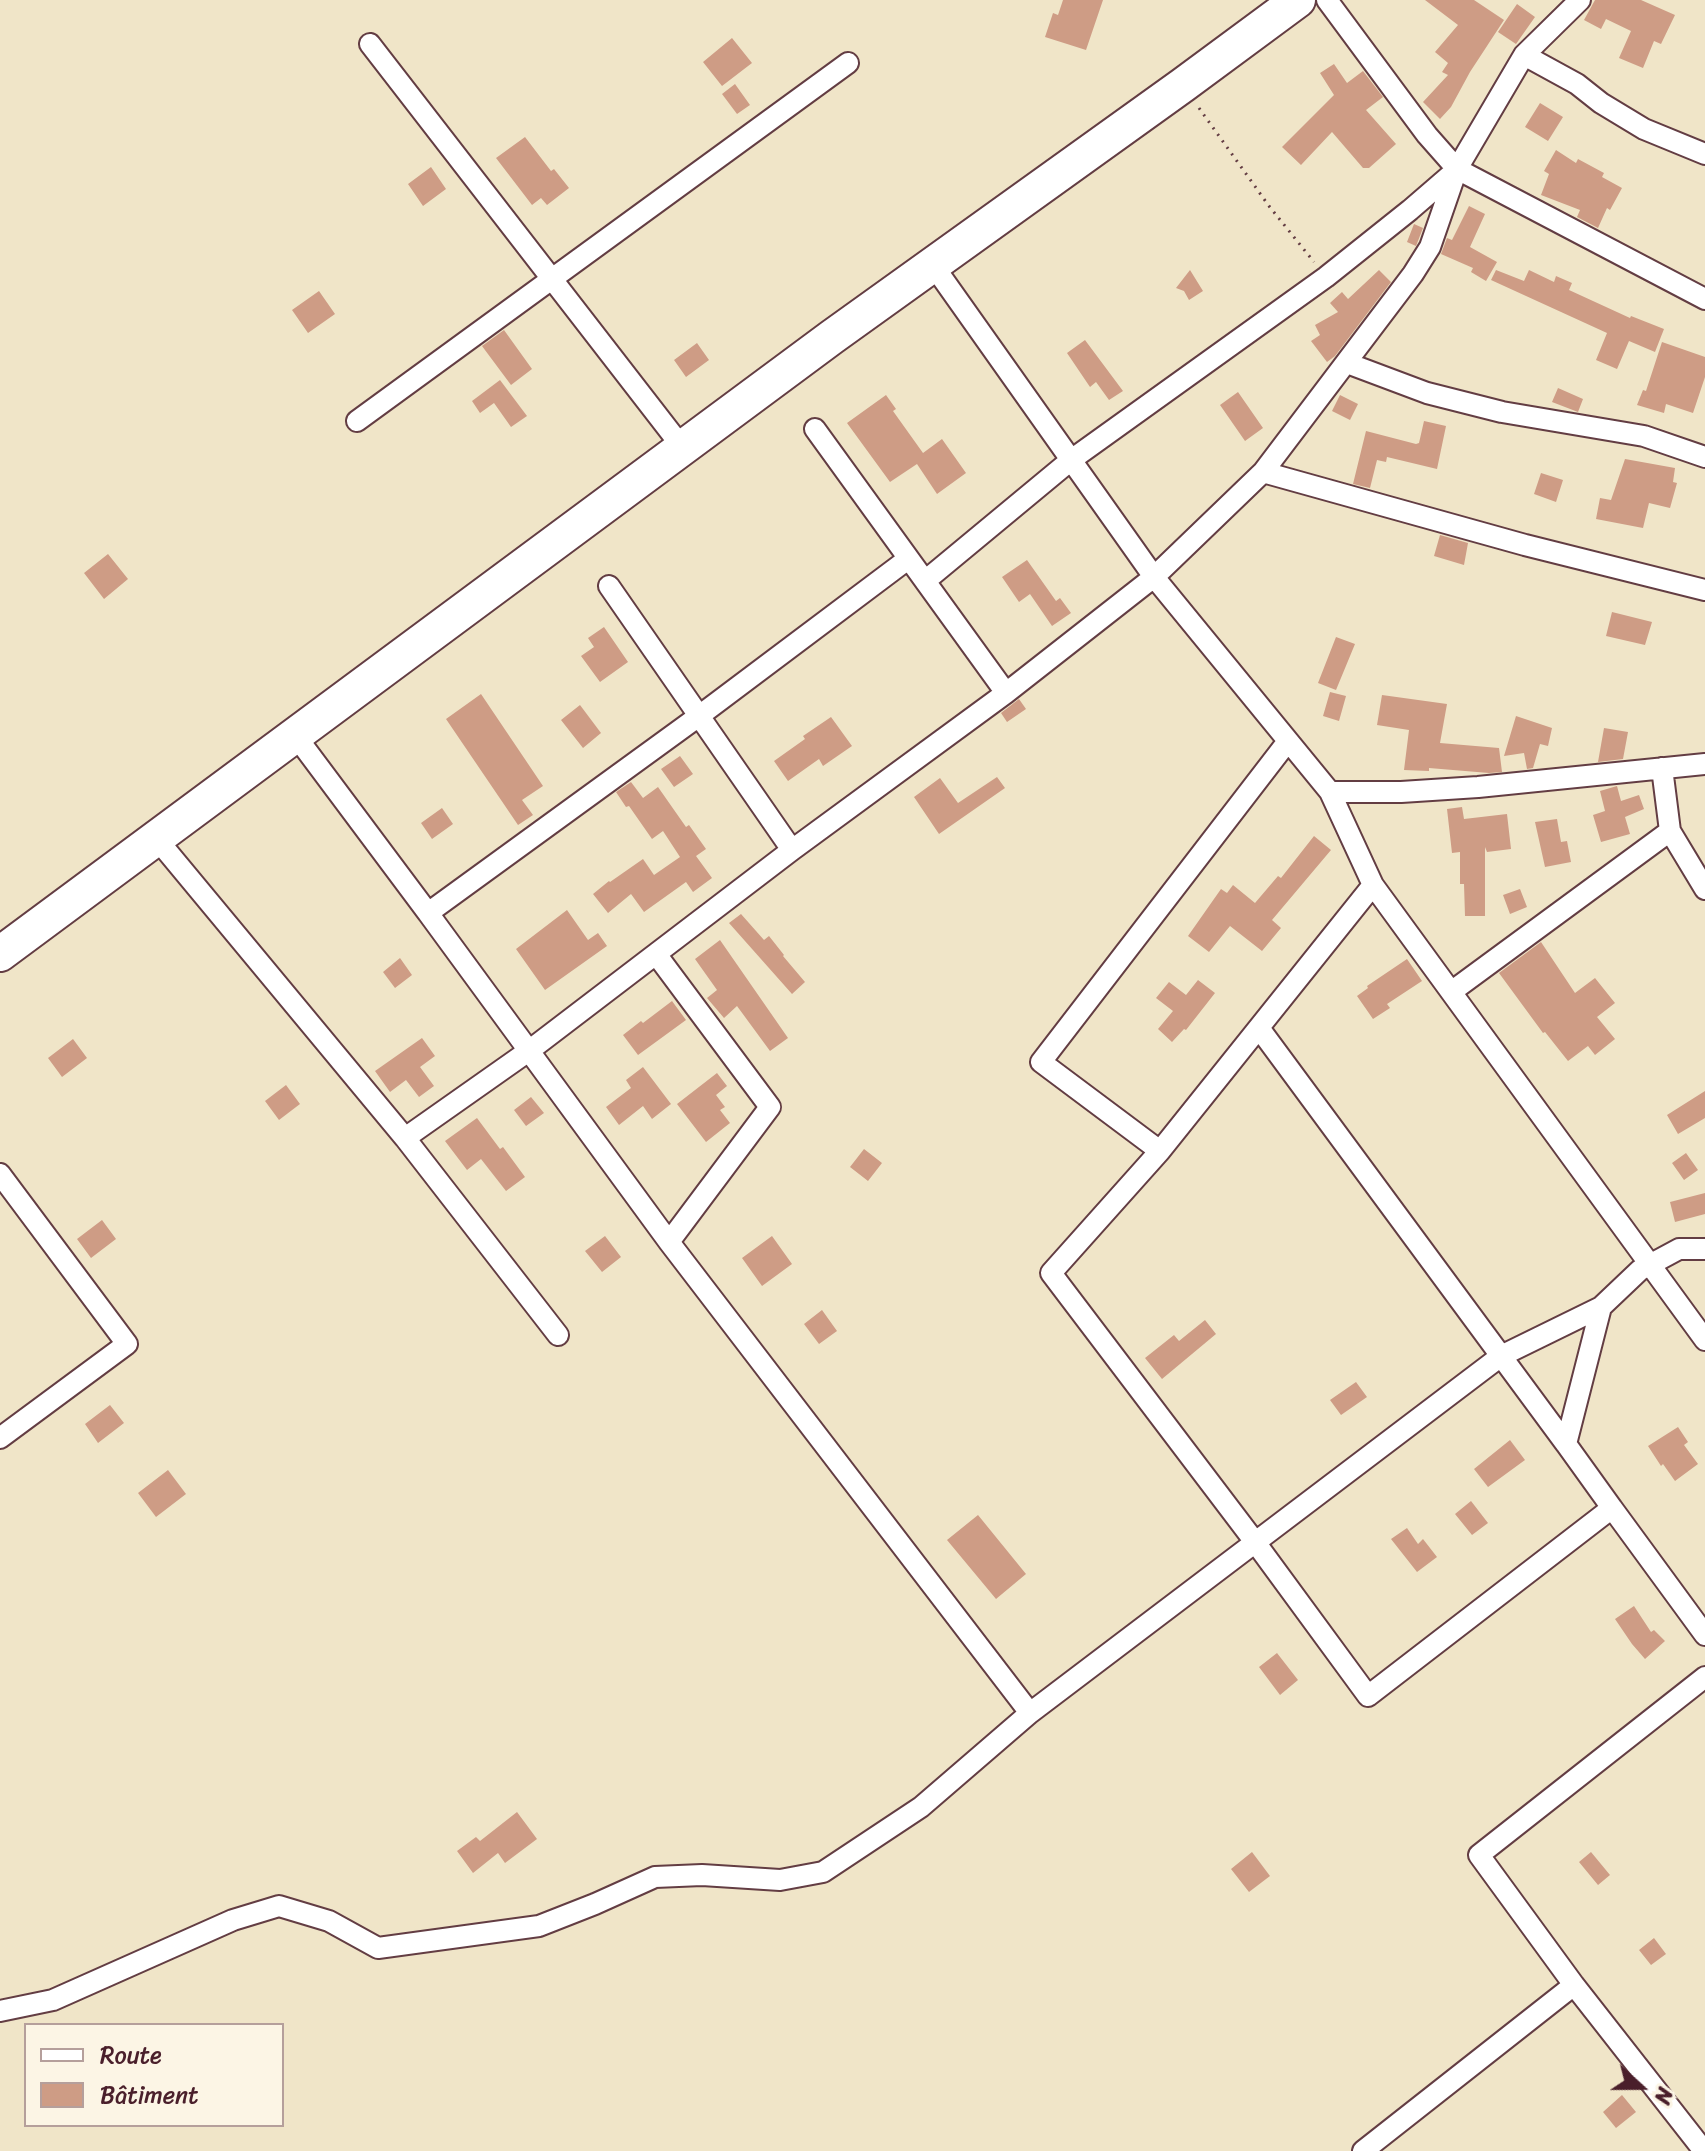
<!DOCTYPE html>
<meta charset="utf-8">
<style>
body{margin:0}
#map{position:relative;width:1705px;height:2151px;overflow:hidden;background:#f0e5c8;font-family:Sriracha,sans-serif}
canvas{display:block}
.legend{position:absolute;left:24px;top:2023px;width:260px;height:104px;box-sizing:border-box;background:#fcf5e5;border:2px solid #b59f9b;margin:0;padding:10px 14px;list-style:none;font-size:24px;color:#4a1f2b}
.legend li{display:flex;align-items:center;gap:16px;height:40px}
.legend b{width:40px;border:2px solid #b59f9b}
.north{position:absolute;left:1601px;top:2047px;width:80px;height:80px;-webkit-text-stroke:6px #fcf5e5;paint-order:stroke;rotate:111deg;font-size:22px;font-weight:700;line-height:32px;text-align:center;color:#4a1f2b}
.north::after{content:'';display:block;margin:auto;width:28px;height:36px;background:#4a1f2b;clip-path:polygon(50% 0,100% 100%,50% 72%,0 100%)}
</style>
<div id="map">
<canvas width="1705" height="2151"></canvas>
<ul class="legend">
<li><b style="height:10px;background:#fff"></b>Route</li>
<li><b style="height:22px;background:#ce9c85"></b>Bâtiment</li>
</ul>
<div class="north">N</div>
</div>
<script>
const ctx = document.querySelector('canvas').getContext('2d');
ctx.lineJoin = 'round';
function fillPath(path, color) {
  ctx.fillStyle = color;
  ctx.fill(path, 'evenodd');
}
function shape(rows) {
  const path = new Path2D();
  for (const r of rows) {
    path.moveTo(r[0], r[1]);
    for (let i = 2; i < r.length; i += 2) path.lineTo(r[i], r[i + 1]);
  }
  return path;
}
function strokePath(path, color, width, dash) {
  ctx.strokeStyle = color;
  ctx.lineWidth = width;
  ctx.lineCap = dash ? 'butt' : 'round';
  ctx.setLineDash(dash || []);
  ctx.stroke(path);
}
const building = shape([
 [1063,0,1103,0,1086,50,1045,37,1053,13,1058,15],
 [1425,0,1474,0,1504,20,1470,72,1451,107,1440,119,1423,102,1448,75,1442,72,1448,63,1435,52,1458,25],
 [1595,0,1641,0,1675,15,1661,44,1654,41,1643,68,1619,58,1631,31,1606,19,1601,29,1584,20],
 [1517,4,1535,17,1516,44,1498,32],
 [732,38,752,63,722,86,703,62],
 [1334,64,1347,83,1363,71,1383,97,1366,110,1396,144,1369,168,1363,168,1332,132,1301,165,1282,147,1334,95,1320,73],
 [735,84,750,105,737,114,722,94],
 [1540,103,1563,117,1548,141,1525,127],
 [525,137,551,171,554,169,569,188,547,205,541,198,532,205,496,158],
 [1556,150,1576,163,1578,159,1604,173,1602,177,1622,188,1610,210,1607,208,1598,228,1577,217,1580,210,1541,195,1549,174,1544,171],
 [431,167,446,189,423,206,408,184],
 [1469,206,1485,214,1470,247,1497,262,1486,281,1471,272,1473,268,1441,254,1447,238,1452,240],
 [1414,224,1423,228,1416,246,1407,242],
 [1190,270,1203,291,1189,300,1184,291,1176,288],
 [1379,270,1391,282,1335,356,1327,362,1311,341,1320,335,1315,325,1338,312,1330,303,1342,292,1348,299],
 [1496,270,1524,281,1529,270,1554,282,1556,276,1572,283,1569,290,1630,318,1631,316,1664,329,1655,352,1629,341,1617,369,1596,360,1607,333,1491,280],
 [319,291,335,314,308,333,292,310],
 [504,330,532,369,511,385,482,346],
 [1085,340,1123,391,1109,400,1096,382,1090,387,1067,353],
 [1662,342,1705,357,1705,377,1693,413,1666,404,1664,413,1637,405,1643,390,1646,391],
 [697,343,709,360,686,377,674,360],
 [500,380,527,416,511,427,494,403,480,413,472,401],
 [1558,388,1583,399,1578,412,1552,402],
 [1238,392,1263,428,1245,441,1220,405],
 [886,395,896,409,893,411,923,453,942,439,966,473,937,494,917,464,890,482,847,423],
 [1340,395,1358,404,1350,420,1332,411],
 [1424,421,1446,426,1437,469,1387,457,1386,462,1377,460,1370,488,1353,484,1366,431,1416,444,1419,443],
 [1625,459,1675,468,1673,482,1677,483,1670,508,1649,503,1643,528,1596,519,1600,498,1611,500],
 [1541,473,1563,480,1556,502,1534,494],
 [1440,535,1468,543,1464,565,1434,556],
 [108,554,128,579,104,599,84,573],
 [1027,560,1056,601,1060,598,1071,613,1052,626,1030,594,1019,602,1002,577],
 [1612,612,1652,622,1645,645,1606,636],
 [604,627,628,662,600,682,581,656,594,647,588,638],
 [1336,637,1355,644,1336,690,1318,683],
 [1330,692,1346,696,1339,721,1323,716],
 [481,694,543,786,522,800,533,815,518,825,446,719],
 [1382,695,1447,704,1440,743,1499,748,1502,772,1489,773,1429,768,1429,771,1404,770,1409,730,1377,725],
 [1019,699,1026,709,1007,722,1001,713],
 [580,705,601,733,583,748,561,720],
 [1516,716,1552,728,1548,746,1540,744,1533,768,1527,769,1524,753,1504,756],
 [831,717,852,746,823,766,819,759,788,781,774,761,805,739,803,736],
 [1604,728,1628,732,1623,759,1598,762],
 [680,756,693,774,674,787,661,769],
 [997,777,1005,788,939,834,914,797,940,778,958,803],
 [631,782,643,798,658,787,686,827,689,825,706,849,696,856,712,878,693,892,686,882,644,912,631,894,608,913,593,894,609,881,610,882,643,859,654,875,680,857,663,831,652,839,629,806,626,807,616,792],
 [1617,786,1621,801,1639,795,1644,809,1625,817,1630,834,1601,842,1593,815,1605,811,1600,791],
 [1462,807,1464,819,1507,814,1511,849,1487,852,1485,847,1485,916,1465,916,1464,884,1460,884,1460,852,1452,853,1447,809],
 [442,808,453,824,432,839,421,823],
 [1557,819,1561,842,1567,841,1571,862,1545,867,1535,822],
 [1314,836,1331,850,1272,920,1281,928,1262,951,1230,926,1209,952,1188,936,1221,889,1227,893,1233,885,1255,903,1278,876,1281,878],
 [1520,889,1527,907,1510,914,1503,895],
 [567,910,588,940,598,933,607,946,545,990,516,949],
 [741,914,764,940,769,936,784,955,783,956,805,982,792,994,729,923],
 [720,940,788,1038,770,1051,737,1006,724,1018,707,998,717,990,695,959],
 [1541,942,1575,993,1595,978,1615,1003,1597,1017,1615,1039,1595,1055,1588,1046,1568,1061,1545,1032,1543,1033,1499,973],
 [400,958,412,975,395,988,383,972],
 [1407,959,1422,981,1387,1004,1390,1008,1373,1019,1357,996,1368,988,1367,986],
 [1198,980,1215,993,1186,1030,1184,1029,1172,1042,1158,1029,1173,1011,1156,998,1169,982,1186,995],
 [672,1001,686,1020,638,1055,623,1035,641,1021,643,1023],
 [422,1038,435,1056,420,1067,434,1086,419,1097,406,1080,390,1092,375,1071],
 [73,1039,87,1058,62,1077,48,1058],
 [643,1067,671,1104,652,1119,643,1106,619,1125,606,1107,631,1088,626,1080],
 [717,1073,727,1086,716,1095,725,1107,720,1110,730,1123,706,1142,677,1104],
 [286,1085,300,1104,279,1120,265,1101],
 [1705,1091,1705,1118,1678,1134,1667,1115],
 [531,1097,544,1113,526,1126,514,1110],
 [477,1118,500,1149,503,1147,525,1177,506,1191,481,1159,467,1170,445,1141],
 [864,1149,882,1163,868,1181,850,1167],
 [1686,1153,1698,1170,1684,1180,1672,1163],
 [1705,1193,1705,1214,1675,1222,1670,1202],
 [102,1220,116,1239,91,1258,77,1239],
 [605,1236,621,1257,602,1272,585,1251],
 [772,1236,792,1264,762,1286,742,1258],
 [822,1310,837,1331,819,1344,804,1324],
 [1205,1320,1216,1334,1162,1379,1145,1358,1174,1335,1179,1341],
 [1356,1382,1367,1397,1341,1415,1330,1400],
 [110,1405,124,1423,98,1443,85,1424],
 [1678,1427,1688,1442,1684,1445,1698,1464,1675,1481,1663,1464,1661,1466,1648,1446],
 [1510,1440,1525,1460,1488,1487,1474,1469],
 [168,1470,186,1494,156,1517,138,1493],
 [1471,1501,1488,1523,1472,1535,1455,1514],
 [978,1515,1026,1574,996,1599,947,1540],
 [1407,1528,1418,1544,1423,1539,1437,1557,1417,1572,1391,1539],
 [1634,1606,1651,1632,1654,1630,1665,1641,1645,1659,1632,1644,1615,1619],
 [1277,1653,1298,1680,1280,1695,1259,1667],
 [517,1812,537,1839,505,1863,498,1853,473,1873,457,1851,476,1837,480,1841],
 [1252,1852,1270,1876,1249,1892,1231,1869],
 [1591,1852,1610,1875,1598,1885,1579,1862],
 [1654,1938,1666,1954,1651,1965,1639,1950],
 [1622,2095,1636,2112,1616,2128,1603,2112]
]);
const path = shape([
 [1199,108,1269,206,1314,262]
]);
const minor = shape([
 [1327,0,1427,135,1457,169,1705,299],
 [370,44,682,447],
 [1524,55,1577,84,1601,103,1644,129,1705,154],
 [933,265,1154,577,1330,792,1401,792,1478,787,1705,764],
 [1347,363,1427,393,1502,412,1644,436,1705,457],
 [357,421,848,63],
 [815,429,1006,693],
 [1263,472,1525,545,1705,590],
 [925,581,1071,460,1326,277,1410,210,1454,172],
 [609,586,792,850],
 [295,735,428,913,699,716,908,559],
 [1662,768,1670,831,1705,889],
 [1330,792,1373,885,1705,1340],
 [156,838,405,1138,558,1335],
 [1373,885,1160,1151,1051,1273,1255,1542,1368,1696,1612,1508,1566,1444,1601,1307,1640,1270,1679,1249,1705,1249],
 [428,913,669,1242,1030,1713],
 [656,954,770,1107,669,1242],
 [1451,992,1670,831],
 [1259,1028,1566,1444],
 [405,1138,530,1050,792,850,1006,693,1154,577,1263,472,1413,274,1430,247,1457,169,1524,55,1580,0],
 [1160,1151,1041,1062,1288,741],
 [0,1174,127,1344,0,1438],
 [1612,1508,1705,1635],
 [0,2011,53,2000,233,1920,279,1906,329,1921,378,1948,539,1926,595,1904,655,1877,702,1875,780,1880,823,1872,921,1807,1030,1713,1501,1356,1601,1307],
 [1363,2151,1574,1985],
 [1704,2151,1574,1985,1479,1855,1705,1677]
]);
const trunk = shape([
 [0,954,832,337,1183,85,1298,0]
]);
fillPath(building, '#ce9c85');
strokePath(minor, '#633d43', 24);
strokePath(trunk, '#633d43', 38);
strokePath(path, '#633d43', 3, [2, 6]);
strokePath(minor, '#fff', 20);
strokePath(trunk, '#fff', 34);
</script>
